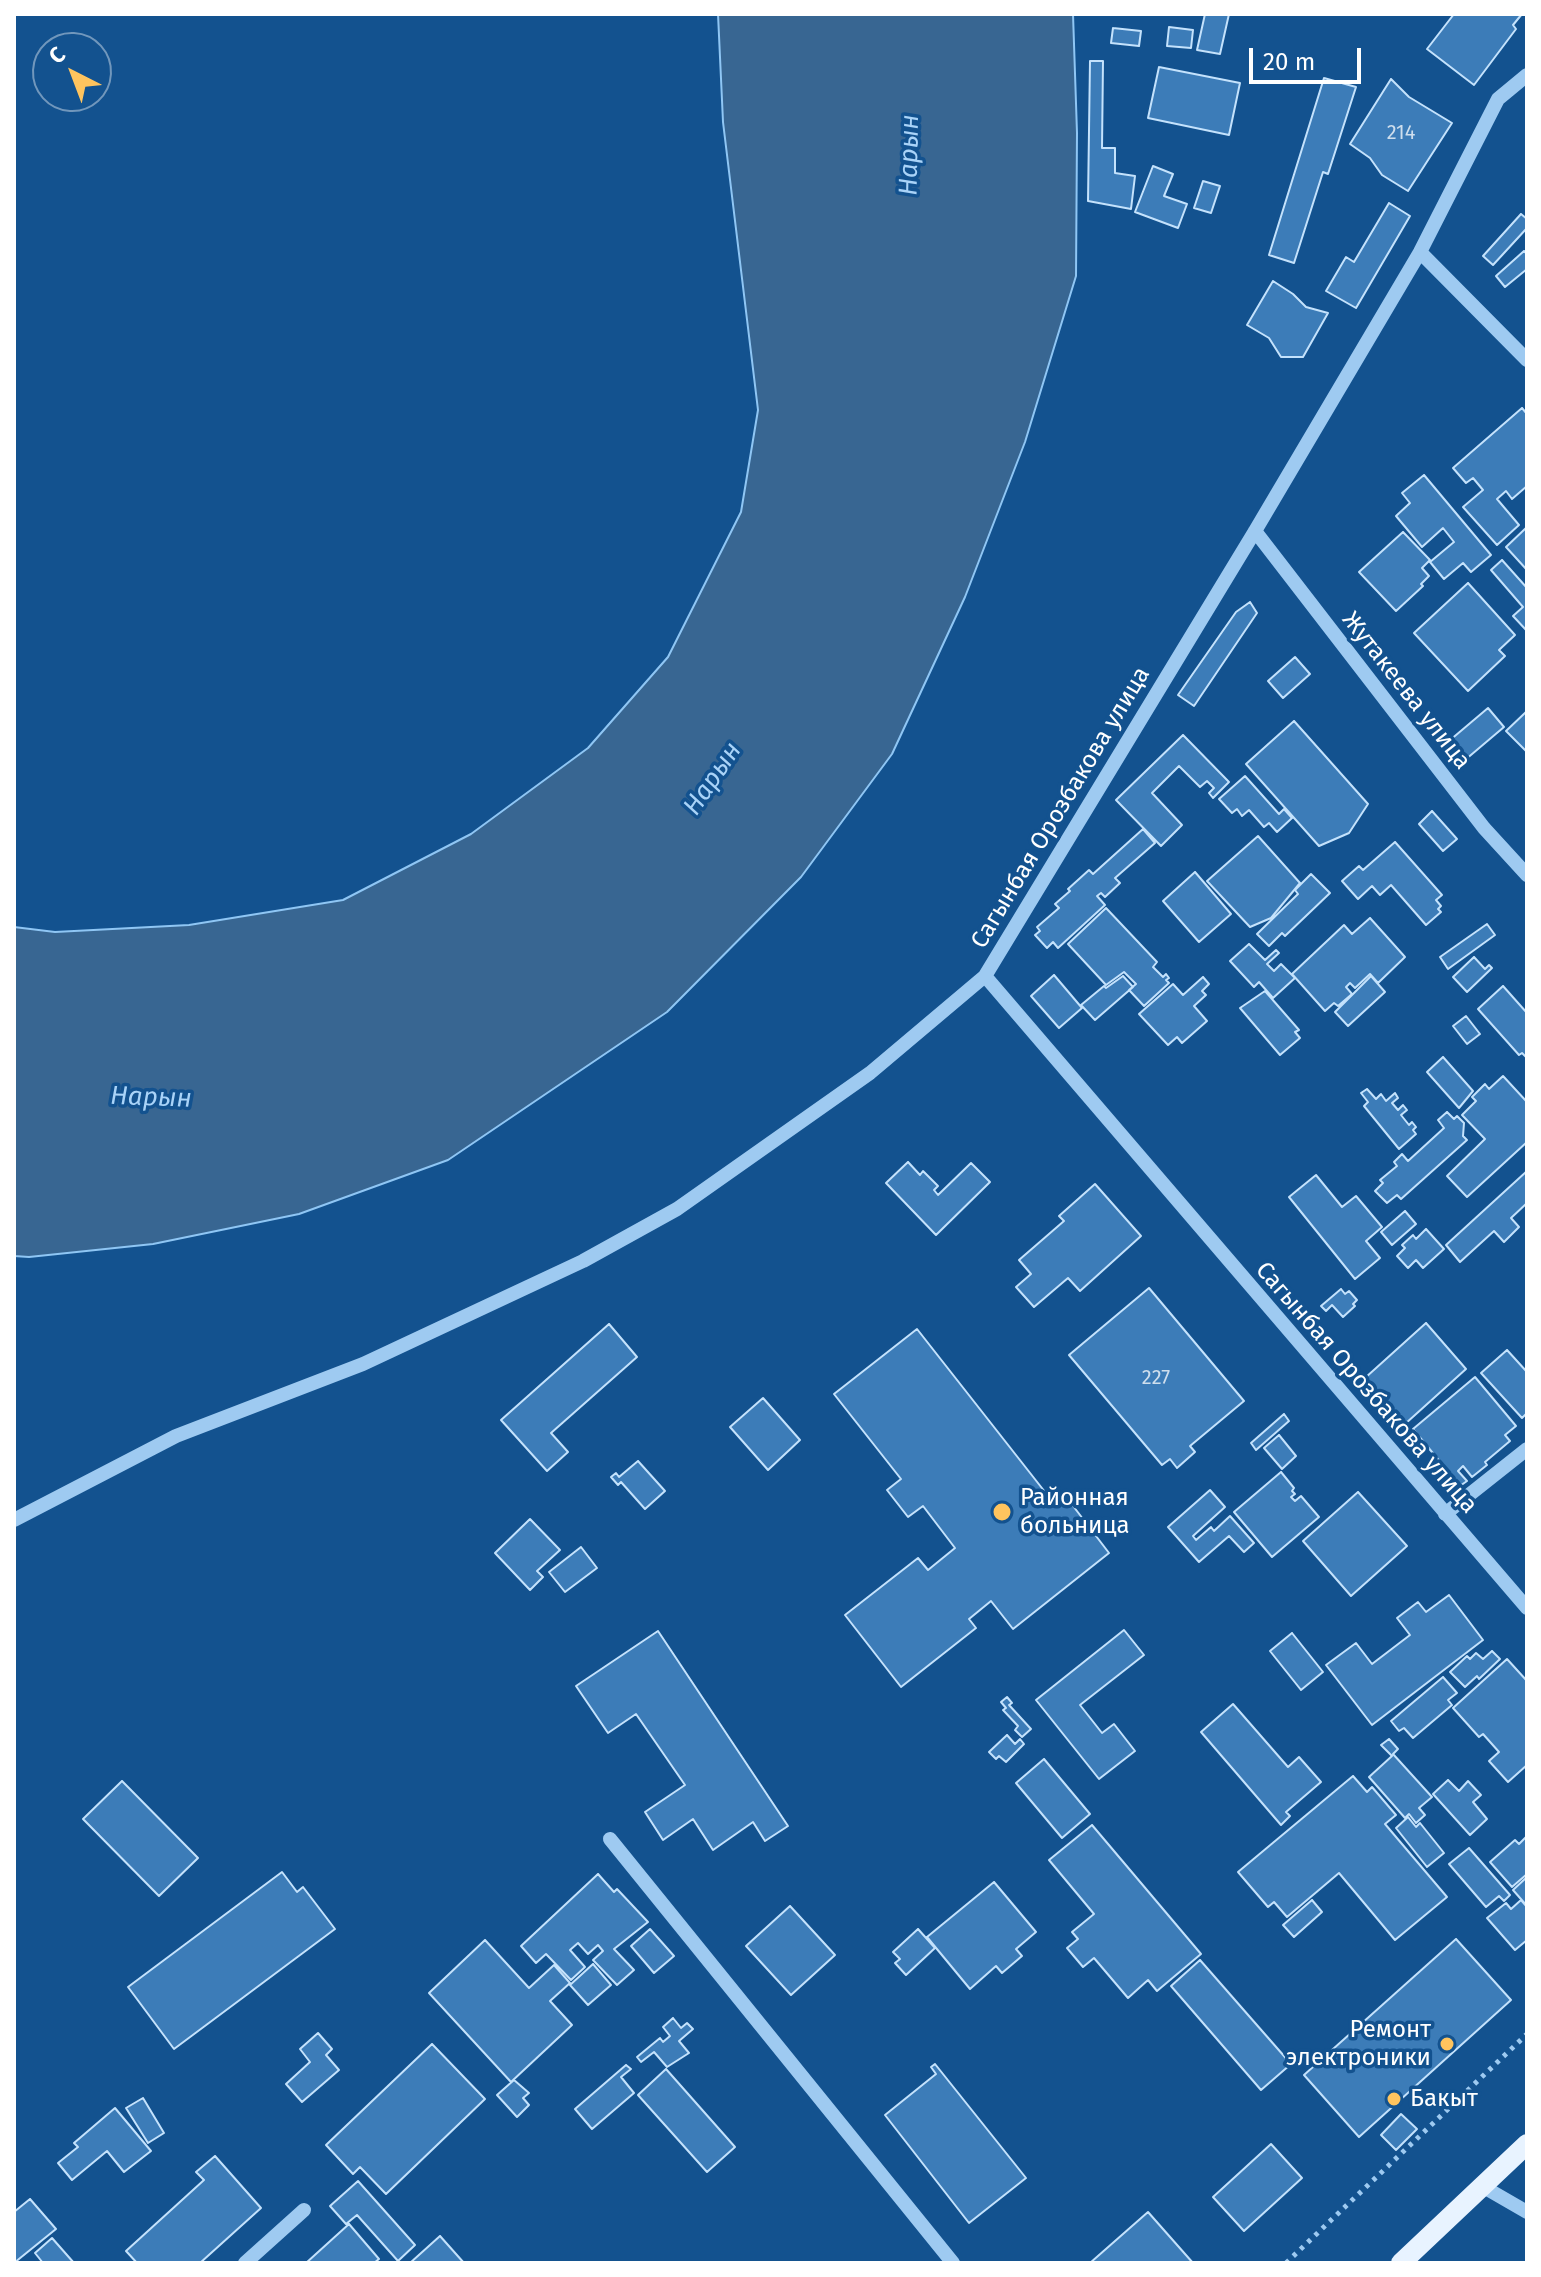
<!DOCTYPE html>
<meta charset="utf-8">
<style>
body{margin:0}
#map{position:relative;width:1541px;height:2277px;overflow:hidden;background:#13528f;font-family:"Fira Sans",sans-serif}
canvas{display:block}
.frame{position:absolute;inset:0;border:16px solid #fff;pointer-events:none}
.north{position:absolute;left:32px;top:32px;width:80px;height:80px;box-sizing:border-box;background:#13528f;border:2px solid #7197bc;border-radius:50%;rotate:318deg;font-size:22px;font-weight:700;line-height:32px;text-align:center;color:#fff}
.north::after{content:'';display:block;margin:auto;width:28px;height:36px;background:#ffc45e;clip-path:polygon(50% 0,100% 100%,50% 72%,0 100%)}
.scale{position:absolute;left:1249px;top:48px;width:112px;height:36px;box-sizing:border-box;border:4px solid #fff;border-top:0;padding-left:10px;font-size:24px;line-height:28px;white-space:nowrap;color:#fff;-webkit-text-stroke:6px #13528f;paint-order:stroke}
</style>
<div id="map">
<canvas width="1541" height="2277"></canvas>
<div class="frame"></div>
<div class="north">С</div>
<div class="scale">20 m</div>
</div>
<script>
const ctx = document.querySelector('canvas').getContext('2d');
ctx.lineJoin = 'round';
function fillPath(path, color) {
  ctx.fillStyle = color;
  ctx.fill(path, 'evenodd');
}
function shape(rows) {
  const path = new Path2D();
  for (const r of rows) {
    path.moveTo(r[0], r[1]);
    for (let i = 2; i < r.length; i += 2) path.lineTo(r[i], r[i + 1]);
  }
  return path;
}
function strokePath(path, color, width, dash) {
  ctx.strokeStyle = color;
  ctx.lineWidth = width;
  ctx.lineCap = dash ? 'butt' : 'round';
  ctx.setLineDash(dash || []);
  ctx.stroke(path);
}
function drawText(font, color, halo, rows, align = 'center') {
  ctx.font = font + ' "Fira Sans",sans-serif';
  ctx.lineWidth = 7;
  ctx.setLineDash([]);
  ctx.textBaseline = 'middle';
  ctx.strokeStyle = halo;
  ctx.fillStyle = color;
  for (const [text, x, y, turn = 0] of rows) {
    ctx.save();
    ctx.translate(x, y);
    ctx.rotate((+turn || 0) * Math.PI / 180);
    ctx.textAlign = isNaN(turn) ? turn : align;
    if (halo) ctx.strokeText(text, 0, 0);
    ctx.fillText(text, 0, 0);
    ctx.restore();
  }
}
const water = shape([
 [718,14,1073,14,1077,133,1076,276,1025,442,965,597,892,754,801,877,667,1012,448,1160,299,1214,153,1244,29,1257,14,1256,14,927,55,932,189,925,343,900,471,834,588,748,668,657,741,512,758,410,723,122,718,14]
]);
const building = shape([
 [1205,14,1229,14,1220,54,1197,50,1205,14],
 [1454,14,1522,14,1513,25,1516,29,1474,85,1427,49,1454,14],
 [1169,27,1193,30,1191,48,1167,46,1169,27],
 [1113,28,1141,31,1139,46,1111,43,1113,28],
 [1090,61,1103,61,1102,148,1115,148,1115,173,1135,176,1131,209,1088,201,1090,61],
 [1159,67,1240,83,1229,135,1148,118,1159,67],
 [1324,78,1356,87,1328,174,1323,172,1294,263,1269,255,1324,78],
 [1391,79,1409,97,1452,123,1408,191,1382,175,1370,158,1350,144,1391,79],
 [1153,166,1173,174,1164,196,1187,204,1178,228,1135,212,1153,166],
 [1203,181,1220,186,1211,213,1194,208,1203,181],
 [1389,203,1410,216,1356,308,1326,291,1346,257,1354,262,1389,203],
 [1521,214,1527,219,1527,228,1493,265,1483,256,1521,214],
 [1524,251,1527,254,1527,269,1505,287,1496,276,1524,251],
 [1273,281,1293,294,1306,307,1328,313,1303,357,1281,357,1269,338,1247,325,1273,281],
 [1522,408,1527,414,1527,486,1512,499,1506,491,1497,499,1519,525,1497,545,1463,507,1483,490,1473,478,1466,483,1453,468,1522,408],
 [1424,475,1491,555,1471,572,1463,563,1444,579,1430,562,1454,542,1443,528,1422,547,1396,516,1410,503,1402,493,1424,475],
 [1527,527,1527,570,1506,547,1527,527],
 [1403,532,1430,560,1422,568,1429,576,1421,584,1423,586,1396,611,1359,572,1403,532],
 [1502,560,1527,588,1527,631,1513,616,1523,607,1491,570,1502,560],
 [1468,583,1515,635,1499,650,1505,656,1468,691,1414,633,1468,583],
 [1250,602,1257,613,1194,706,1178,695,1236,612,1250,602],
 [1295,657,1310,674,1283,698,1268,681,1295,657],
 [1488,708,1504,727,1465,760,1449,741,1488,708],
 [1527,711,1527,752,1506,731,1527,711],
 [1294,721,1368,804,1349,833,1319,846,1246,764,1294,721],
 [1183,735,1229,782,1213,798,1209,793,1214,788,1207,781,1200,787,1179,766,1152,793,1182,825,1161,846,1116,800,1183,735],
 [1245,776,1279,814,1284,809,1292,818,1277,832,1269,823,1264,827,1249,810,1242,816,1237,809,1232,813,1219,799,1245,776],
 [1432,811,1457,839,1443,851,1419,824,1432,811],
 [1143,829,1155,843,1115,878,1120,883,1105,897,1101,893,1097,896,1105,905,1058,948,1053,942,1047,948,1035,935,1040,931,1037,927,1059,908,1055,904,1070,891,1068,889,1089,870,1093,874,1143,829],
 [1258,836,1300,883,1271,918,1250,927,1207,881,1258,836],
 [1395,842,1442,895,1436,900,1441,906,1438,909,1441,912,1426,925,1391,885,1380,895,1372,886,1358,899,1342,881,1359,866,1363,870,1395,842],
 [1195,872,1231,914,1199,942,1163,901,1195,872],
 [1311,874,1330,893,1285,936,1282,933,1269,946,1257,934,1298,894,1295,890,1311,874],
 [1106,908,1157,962,1153,967,1163,977,1166,974,1169,978,1166,980,1169,983,1144,1006,1129,990,1136,984,1124,972,1106,985,1068,944,1106,908],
 [1370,918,1405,957,1378,983,1370,974,1355,988,1350,983,1346,987,1352,994,1338,1006,1334,1003,1325,1011,1292,974,1344,925,1352,934,1370,918],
 [1487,924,1495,935,1448,969,1440,957,1487,924],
 [1249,944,1265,960,1276,950,1279,953,1267,964,1274,971,1281,964,1295,978,1273,998,1259,982,1254,987,1230,961,1249,944],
 [1474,957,1485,969,1489,965,1492,968,1467,992,1453,977,1474,957],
 [1054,975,1082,1008,1059,1028,1031,996,1054,975],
 [1123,976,1133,987,1095,1020,1081,1005,1104,986,1106,988,1123,976],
 [1371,976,1385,992,1348,1026,1335,1012,1371,976],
 [1203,977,1209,984,1202,991,1206,995,1194,1006,1207,1021,1182,1043,1177,1037,1168,1045,1139,1014,1173,984,1183,995,1203,977],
 [1503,986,1527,1013,1527,1058,1522,1053,1519,1055,1478,1009,1503,986],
 [1265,991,1299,1030,1295,1032,1300,1038,1280,1055,1240,1008,1265,991],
 [1466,1016,1480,1034,1467,1044,1453,1026,1466,1016],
 [1443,1057,1473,1091,1459,1108,1427,1072,1443,1057],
 [1503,1076,1527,1102,1527,1142,1467,1197,1447,1176,1485,1139,1462,1115,1476,1101,1472,1097,1485,1084,1489,1089,1503,1076],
 [1367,1089,1376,1099,1381,1094,1386,1101,1395,1093,1398,1098,1392,1103,1398,1110,1403,1105,1407,1110,1401,1115,1409,1125,1412,1122,1416,1127,1413,1130,1416,1134,1399,1149,1364,1106,1368,1102,1361,1093,1367,1089],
 [1447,1112,1454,1119,1457,1116,1464,1123,1463,1136,1467,1140,1401,1199,1397,1195,1387,1203,1375,1191,1383,1183,1380,1180,1397,1166,1394,1162,1402,1154,1408,1161,1444,1128,1438,1120,1447,1112],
 [908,1162,920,1175,923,1171,938,1186,934,1190,938,1195,971,1163,990,1182,936,1235,886,1183,908,1162],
 [1527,1171,1527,1203,1511,1218,1519,1227,1504,1242,1494,1231,1460,1262,1446,1245,1527,1171],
 [1316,1175,1342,1207,1356,1196,1382,1227,1366,1241,1380,1258,1355,1279,1289,1197,1316,1175],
 [1095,1184,1141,1236,1080,1291,1068,1278,1034,1307,1016,1287,1031,1274,1019,1260,1064,1221,1059,1216,1095,1184],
 [1405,1211,1416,1224,1392,1245,1381,1232,1405,1211],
 [1426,1229,1444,1249,1423,1268,1416,1260,1408,1268,1397,1256,1405,1248,1402,1245,1413,1235,1416,1239,1426,1229],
 [1149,1288,1244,1401,1190,1446,1195,1452,1177,1468,1170,1459,1162,1465,1069,1355,1149,1288],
 [1341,1289,1345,1294,1349,1291,1357,1300,1353,1304,1355,1306,1343,1317,1332,1305,1326,1311,1321,1306,1341,1289],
 [1426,1323,1466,1369,1405,1424,1365,1378,1426,1323],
 [609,1324,637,1357,551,1433,568,1452,547,1471,501,1420,609,1324],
 [917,1329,1056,1506,1067,1498,1109,1553,1013,1629,991,1601,969,1619,976,1628,901,1687,845,1615,918,1558,928,1570,955,1548,923,1506,908,1517,887,1490,901,1479,834,1394,917,1329],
 [1507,1350,1527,1372,1527,1413,1522,1418,1481,1373,1507,1350],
 [1475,1377,1516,1426,1505,1435,1510,1441,1485,1462,1487,1465,1472,1477,1463,1466,1458,1471,1467,1481,1460,1486,1413,1429,1475,1377],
 [763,1398,800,1440,768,1470,730,1427,763,1398],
 [1284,1414,1289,1421,1256,1450,1251,1443,1284,1414],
 [1279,1435,1296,1456,1282,1469,1264,1448,1279,1435],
 [638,1461,665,1491,645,1509,621,1482,618,1485,611,1477,616,1473,619,1477,638,1461],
 [1281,1472,1294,1488,1292,1491,1295,1494,1291,1497,1295,1501,1301,1496,1319,1517,1272,1557,1234,1512,1281,1472],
 [1210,1490,1225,1507,1193,1536,1196,1540,1211,1527,1214,1531,1230,1516,1254,1543,1244,1552,1229,1536,1199,1562,1168,1527,1210,1490],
 [1358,1492,1407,1546,1351,1596,1303,1541,1358,1492],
 [530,1519,560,1550,537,1571,543,1577,530,1590,495,1553,530,1519],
 [581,1547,597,1568,565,1592,549,1572,581,1547],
 [1449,1595,1483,1640,1372,1725,1326,1665,1356,1643,1372,1664,1410,1635,1397,1618,1418,1602,1426,1612,1449,1595],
 [1124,1630,1144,1655,1080,1705,1102,1733,1114,1724,1135,1751,1099,1779,1036,1700,1124,1630],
 [658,1631,788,1826,765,1841,753,1822,713,1850,693,1819,663,1840,645,1812,685,1785,636,1714,608,1733,576,1686,658,1631],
 [1292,1633,1323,1672,1301,1690,1270,1651,1292,1633],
 [1492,1651,1500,1659,1479,1679,1477,1676,1465,1687,1450,1672,1467,1656,1470,1659,1476,1653,1483,1659,1492,1651],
 [1507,1659,1527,1681,1527,1765,1508,1782,1489,1761,1499,1752,1483,1734,1479,1737,1453,1708,1507,1659],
 [1443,1677,1457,1693,1448,1700,1452,1705,1413,1738,1404,1728,1399,1731,1391,1721,1443,1677],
 [1007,1697,1012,1703,1009,1705,1031,1729,1022,1737,1015,1730,1018,1726,1003,1710,1006,1708,1001,1702,1007,1697],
 [1233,1704,1288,1767,1299,1757,1321,1782,1286,1812,1290,1816,1281,1825,1201,1732,1233,1704],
 [1007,1735,1015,1744,1020,1739,1024,1744,1006,1762,999,1756,996,1759,989,1752,1007,1735],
 [1389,1739,1398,1749,1393,1754,1432,1797,1419,1808,1425,1815,1416,1823,1409,1814,1405,1818,1369,1777,1392,1756,1381,1745,1389,1739],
 [1044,1759,1090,1814,1062,1838,1016,1783,1044,1759],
 [1353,1776,1367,1792,1372,1787,1396,1815,1385,1824,1447,1897,1395,1940,1339,1873,1287,1917,1274,1902,1268,1907,1238,1872,1353,1776],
 [1448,1780,1459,1791,1468,1781,1481,1795,1473,1802,1487,1819,1470,1835,1433,1794,1448,1780],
 [122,1781,198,1858,159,1896,83,1819,122,1781],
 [1408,1817,1416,1827,1420,1823,1444,1853,1427,1867,1396,1828,1408,1817],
 [1092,1825,1201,1954,1157,1991,1148,1980,1128,1998,1094,1958,1083,1967,1067,1948,1078,1939,1072,1932,1094,1914,1049,1860,1092,1825],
 [1527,1836,1527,1874,1512,1887,1490,1862,1515,1840,1519,1844,1527,1836],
 [1469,1848,1510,1895,1504,1901,1499,1896,1486,1907,1449,1864,1469,1848],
 [282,1872,297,1892,303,1887,335,1929,174,2049,128,1987,282,1872],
 [598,1874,614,1892,617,1889,648,1922,614,1949,634,1970,617,1985,593,1960,603,1951,598,1945,588,1954,578,1943,570,1950,585,1967,571,1980,546,1954,536,1963,521,1946,598,1874],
 [1527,1877,1527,1906,1513,1890,1527,1877],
 [994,1882,1036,1932,1016,1949,1022,1956,1002,1973,996,1966,970,1989,927,1937,994,1882],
 [1312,1900,1322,1912,1294,1937,1283,1925,1312,1900],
 [1521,1900,1527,1907,1527,1940,1515,1950,1487,1918,1506,1903,1511,1909,1521,1900],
 [790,1906,835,1955,791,1995,746,1946,790,1906],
 [650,1929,674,1956,654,1973,631,1946,650,1929],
 [918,1929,935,1948,906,1975,895,1963,900,1959,893,1952,918,1929],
 [1456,1939,1511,2000,1359,2137,1304,2075,1456,1939],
 [485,1940,529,1988,554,1965,570,1983,550,2001,572,2025,511,2082,429,1993,485,1940],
 [1200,1960,1291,2064,1261,2090,1171,1986,1200,1960],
 [593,1964,611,1985,588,2005,570,1985,593,1964],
 [673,2018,681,2028,687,2023,693,2029,679,2041,689,2053,667,2067,654,2052,641,2062,637,2057,660,2038,663,2042,670,2036,663,2027,673,2018],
 [318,2033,332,2049,326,2055,339,2070,302,2102,286,2084,310,2062,300,2049,318,2033],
 [432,2044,485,2099,386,2194,360,2167,353,2174,326,2145,432,2044],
 [935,2064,1026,2178,969,2223,885,2115,936,2074,931,2067,935,2064],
 [626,2065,631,2069,621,2077,634,2093,592,2129,575,2109,626,2065],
 [666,2069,735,2147,707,2172,638,2095,666,2069],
 [514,2080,529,2093,523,2098,529,2105,517,2117,497,2095,514,2080],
 [143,2098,164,2133,148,2143,126,2108,143,2098],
 [115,2108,151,2151,124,2172,107,2151,72,2180,58,2163,78,2147,74,2143,115,2108],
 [1401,2114,1417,2129,1396,2150,1381,2135,1401,2114],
 [1271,2144,1302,2178,1244,2231,1213,2197,1271,2144],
 [215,2156,261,2208,200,2263,137,2263,126,2251,204,2180,196,2172,215,2156],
 [358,2181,415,2245,398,2261,357,2215,346,2224,330,2206,358,2181],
 [30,2199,56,2229,14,2263,14,2212,30,2199],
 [1148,2212,1193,2263,1090,2263,1148,2212],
 [349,2224,379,2259,374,2263,306,2263,349,2224],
 [440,2236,464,2263,410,2263,440,2236],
 [52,2238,74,2263,43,2263,35,2253,52,2238]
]);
const path = shape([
 [1286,2263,1527,2034]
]);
const minor = shape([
 [1527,75,1498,99,1420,252,1255,531,985,976,1527,1608],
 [1420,252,1527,360],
 [1255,531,1484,828,1527,875],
 [1445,1514,1527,1449],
 [14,1520,176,1436,363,1364,583,1261,677,1209,870,1073,985,976],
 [610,1839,953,2263],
 [1482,2186,1527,2212],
 [245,2263,304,2210]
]);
const major = shape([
 [1401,2263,1527,2144]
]);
const markers = [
 [1002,1512,10,"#ffc45e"],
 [1447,2044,8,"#ffc45e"],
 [1394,2099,8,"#ffc45e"]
];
const numberNames = [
 ["214",1401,133],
 ["227",1156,1378]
];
const streetNames = [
 ["Жутакеева улица",1406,691,52],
 ["Сагынбая Орозбакова улица",1061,808,-59],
 ["Сагынбая Орозбакова улица",1366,1388,49]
];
const poiNames = [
 ["Районная",1020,1498],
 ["больница",1020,1526],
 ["Ремонт",1431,2030,"right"],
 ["электроники",1431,2058,"right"],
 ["Бакыт",1410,2099]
];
const waterNames = [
 ["Нарын",910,155,-89],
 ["Нарын",713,779,-56],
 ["Нарын",151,1098,2]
];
fillPath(water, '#386692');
strokePath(water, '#8fc6f4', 2);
fillPath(building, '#3c7cb8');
strokePath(building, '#c4e2fc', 2);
strokePath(path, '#9ecaf1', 5, [4, 6]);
strokePath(minor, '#9ecaf1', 14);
strokePath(major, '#e8f3ff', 20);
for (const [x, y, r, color] of markers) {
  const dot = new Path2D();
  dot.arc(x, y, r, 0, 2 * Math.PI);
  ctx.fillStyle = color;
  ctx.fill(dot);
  strokePath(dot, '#13528f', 3);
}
drawText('20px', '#cedeed', null, numberNames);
drawText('24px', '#fff', '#13528f', streetNames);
drawText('24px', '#fff', '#13528f', poiNames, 'left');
drawText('italic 26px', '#a9d3f8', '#13528f', waterNames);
</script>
